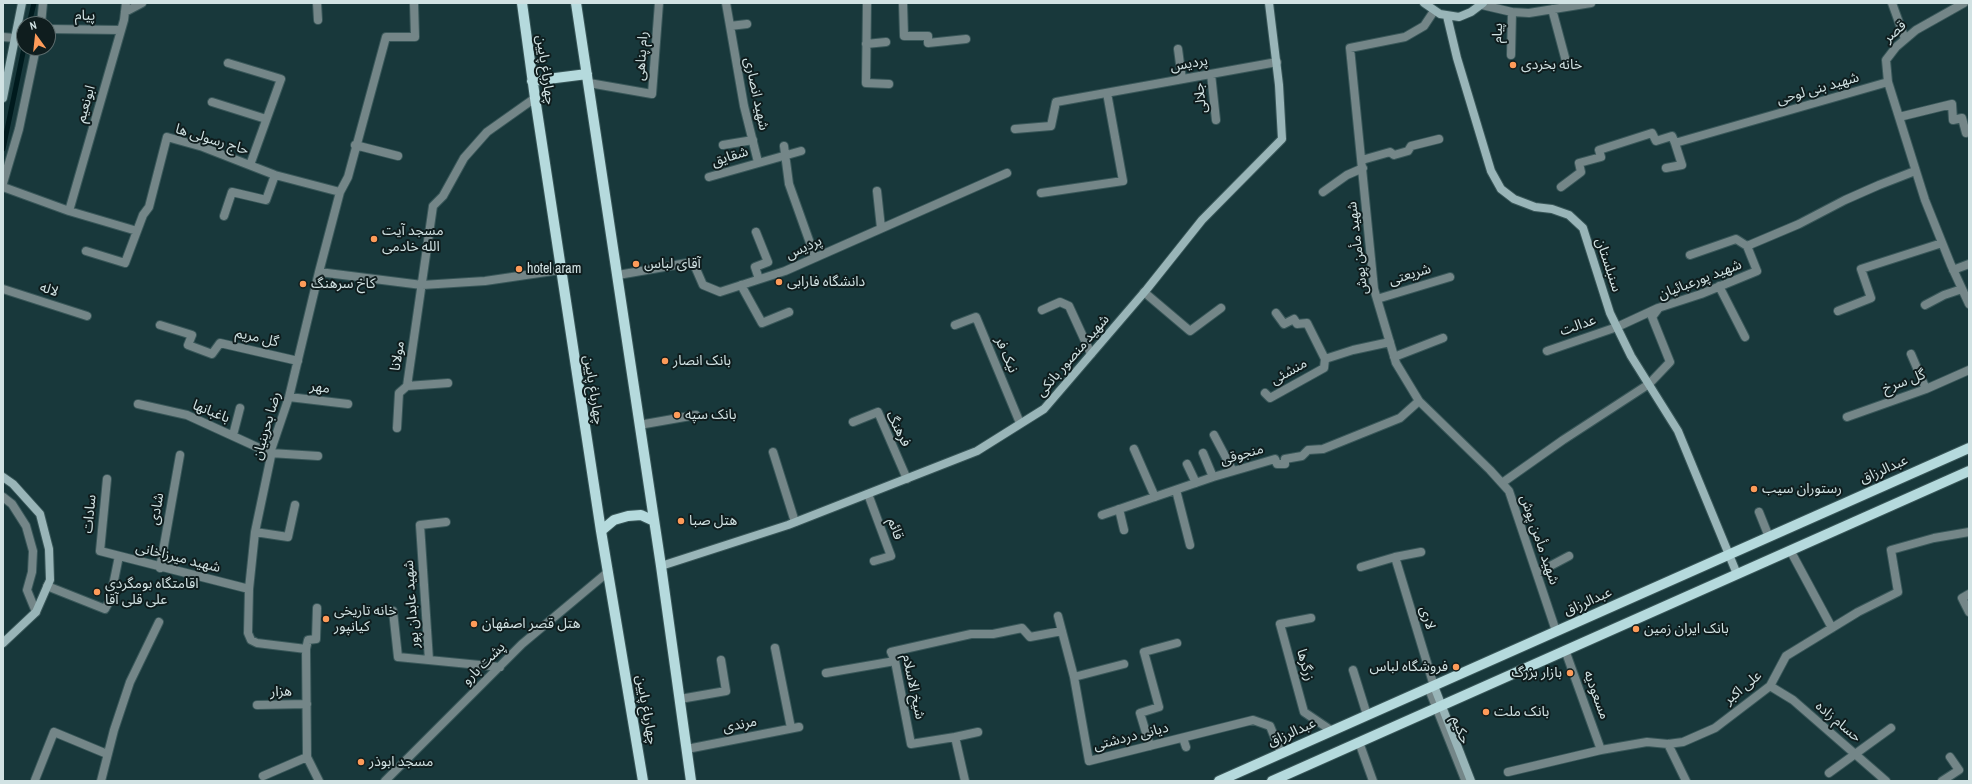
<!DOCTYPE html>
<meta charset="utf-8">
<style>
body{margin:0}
#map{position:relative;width:1972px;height:784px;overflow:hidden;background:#18383b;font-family:"Archivo Narrow",sans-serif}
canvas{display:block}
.frame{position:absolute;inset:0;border:4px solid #d1e2e3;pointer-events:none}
.north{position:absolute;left:16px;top:16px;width:40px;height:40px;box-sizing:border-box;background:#0f1d1e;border:1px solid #5d6c6d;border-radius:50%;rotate:345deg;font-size:11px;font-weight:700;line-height:16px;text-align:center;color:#d1e2e3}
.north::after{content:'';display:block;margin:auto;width:14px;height:18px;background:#fe9b59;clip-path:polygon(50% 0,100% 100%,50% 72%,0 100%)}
</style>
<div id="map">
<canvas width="1972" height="784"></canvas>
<div class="frame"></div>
<div class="north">N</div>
</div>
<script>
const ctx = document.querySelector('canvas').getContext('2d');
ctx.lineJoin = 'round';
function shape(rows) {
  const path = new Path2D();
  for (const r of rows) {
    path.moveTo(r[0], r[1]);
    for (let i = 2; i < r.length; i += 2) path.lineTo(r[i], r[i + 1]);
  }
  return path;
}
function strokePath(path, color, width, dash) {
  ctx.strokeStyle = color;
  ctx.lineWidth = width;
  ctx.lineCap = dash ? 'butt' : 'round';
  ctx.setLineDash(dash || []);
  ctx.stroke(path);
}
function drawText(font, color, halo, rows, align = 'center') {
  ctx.font = font + ' "Archivo Narrow","Noto Sans Arabic",sans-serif';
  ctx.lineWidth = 4;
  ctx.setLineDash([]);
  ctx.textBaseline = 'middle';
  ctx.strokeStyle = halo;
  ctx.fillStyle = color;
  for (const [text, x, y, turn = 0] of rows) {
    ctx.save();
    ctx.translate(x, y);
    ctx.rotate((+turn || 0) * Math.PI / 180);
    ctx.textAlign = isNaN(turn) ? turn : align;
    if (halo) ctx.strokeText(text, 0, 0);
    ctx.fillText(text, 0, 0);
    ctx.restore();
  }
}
const stream = shape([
 [29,24,34,3],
 [3,149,24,48]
]);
const lane = shape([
 [1428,688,1465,781]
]);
const street = shape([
 [317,3,318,20],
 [726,3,744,106,758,162],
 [867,3,866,83,889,84],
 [903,3,904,36,928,36,928,43,966,39],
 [1892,3,1905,39],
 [1964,3,1916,30,1896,47,1886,60,1888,82,1925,200,1951,265,1969,304],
 [1482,5,1512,12,1529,13,1591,3],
 [1552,9,1567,65],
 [1434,11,1424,26,1405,37,1350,48,1374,289,1396,363,1419,401,1490,470,1509,491,1556,631],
 [125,12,142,3],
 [41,24,43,3],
 [730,26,747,24],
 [48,29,121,30],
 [3,37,15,38],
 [866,44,886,42],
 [1178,49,1182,79],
 [1511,55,1512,12],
 [228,63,281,79,250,165],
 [1211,74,1216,120],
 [589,83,652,94,659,3],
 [212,102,266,119],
 [1899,117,1952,104,1953,120,1962,118,1966,133,1969,132],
 [1015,129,1051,126,1056,102,1277,62],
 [355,145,398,156],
 [723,145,753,140],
 [784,146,789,184,815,257],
 [1362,160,1390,152,1394,155,1408,151,1411,146,1439,139],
 [1666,168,1682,165,1675,143],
 [709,177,801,151],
 [3,183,19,129,36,48],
 [3,187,69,211,137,231,143,215,149,207,167,137,203,147,275,175,340,192],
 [1561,187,1581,172,1579,163,1601,157,1599,150,1652,133,1656,141,1672,136,1675,143,1888,82],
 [877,191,881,228],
 [1323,192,1347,175,1363,168],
 [1041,193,1123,181,1107,93],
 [69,211,124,20,126,3],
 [224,216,232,192,266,200,275,175],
 [756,232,768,262,755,267,759,279],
 [86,251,125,263,137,231],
 [1690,255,1736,239,1747,246],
 [1953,270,1969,264],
 [319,272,422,285,485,281,560,270],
 [618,275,693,262,703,285,720,292,785,271,1007,173],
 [741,285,762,323,789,312],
 [1719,286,1745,337],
 [3,289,87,316],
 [1144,292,1190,331,1221,308],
 [1377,299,1450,277],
 [1925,305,1944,295,1962,289],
 [1042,310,1060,302,1069,306,1091,354],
 [1838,311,1871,298,1861,269,1942,243],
 [1276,313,1284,324,1294,319,1297,324,1307,323,1325,359],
 [160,325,192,335,188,345,212,354,220,343,298,361],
 [955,325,976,317,1020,423],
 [1547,351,1617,327,1658,308,1701,294,1757,271,1747,246,1799,224,1845,200,1879,185,1915,171],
 [1911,354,1926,389],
 [1394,357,1443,338],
 [407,386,448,383],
 [1265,393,1270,398,1324,368,1325,359,1353,350,1390,342],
 [289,397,348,404],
 [138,404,187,415,270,453,318,456],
 [1847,417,1926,389,1969,370],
 [853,422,878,412,907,479],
 [639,425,696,415],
 [397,428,399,393,407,386,433,206,443,196,464,158,487,132,535,98],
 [233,435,240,408],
 [1214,435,1233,471],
 [1134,449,1155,497],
 [773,452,795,522],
 [1203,453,1213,477],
 [1187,464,1196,483],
 [107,479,100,551,249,589],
 [1502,483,1563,440,1649,384,1670,362,1652,317,1658,309],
 [1176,490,1190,545],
 [868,494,891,556,874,561],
 [3,497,12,504,26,526,33,551,32,572,27,590,36,612],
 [1119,509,1124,530],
 [1759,512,1769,537],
 [1102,515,1213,477,1275,459,1277,464,1285,464,1285,459,1302,456,1308,450,1323,449,1400,418,1419,401],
 [255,532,288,537,295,505],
 [1790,550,1832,628],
 [1395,557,1421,552],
 [1361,567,1395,557,1434,686],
 [160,568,180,455],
 [1537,573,1569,556],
 [47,586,105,609,110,600,119,556],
 [1969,594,1962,598,1969,612],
 [317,608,316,639,308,640,306,649,307,757,319,781],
 [393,611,398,657,500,667],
 [1058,616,1074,677,1089,761,1253,720,1270,726,1281,753],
 [1311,618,1280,624,1304,712,1332,731],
 [775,648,791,728],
 [306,649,257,643,251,640,248,633,249,589,255,532,271,456,270,453,289,397,319,272,340,192,348,177,386,37,415,37,414,3],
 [1565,650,1601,750],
 [429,660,420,525,446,522],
 [1353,670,1367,715],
 [826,673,895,661],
 [1074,677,1124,664],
 [1770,686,1793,700,1886,781],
 [680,699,726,691,721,660],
 [257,705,307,704],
 [955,737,978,732],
 [1183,738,1186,747],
 [1359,742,1373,781],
 [1668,744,1686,781],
 [1150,746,1140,713,1159,707,1144,652,1177,643],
 [687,749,799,727],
 [1508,772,1601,750,1647,742,1668,744,1683,742,1715,728,1770,686,1786,656,1858,612,1898,592,1891,550,1934,538,1969,532],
 [1829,773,1891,728],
 [263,776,307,757],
 [35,780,54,732,107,754],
 [101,781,114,730,130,682,159,622],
 [385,781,522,644,608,572],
 [965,781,955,737,911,744,895,661,891,652,971,634,993,634,1022,628,1030,637,1062,631],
 [1942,781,1959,770,1950,757]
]);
const secondary = shape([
 [1424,3,1440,14,1459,17,1471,12,1483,3],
 [1447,16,1457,58,1491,171,1501,189,1514,199,1535,207,1552,209,1569,215,1583,228,1610,313,1631,356,1678,431,1737,574],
 [3,98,22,3],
 [3,477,13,484,40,514,49,549,50,580,36,612,3,643],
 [661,566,788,525,977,451,1044,409,1147,289,1202,220,1282,139,1279,85,1269,3],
 [1434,686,1471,781]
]);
const primary = shape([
 [522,3,535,98,601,531,643,781],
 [576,3,661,566,691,781],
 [532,81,587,74],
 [601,531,614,520,628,516,641,515,654,521],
 [1219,781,1969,448],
 [1272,781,1969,471]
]);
const markers = [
 [1513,65,4,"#fe9b59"],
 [374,239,4,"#fe9b59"],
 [636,264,4,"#fe9b59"],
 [519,269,4,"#fe9b59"],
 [779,282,4,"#fe9b59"],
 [303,284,4,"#fe9b59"],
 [665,361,4,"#fe9b59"],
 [677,415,4,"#fe9b59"],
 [1754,489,4,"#fe9b59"],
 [681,521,4,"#fe9b59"],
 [97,592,4,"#fe9b59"],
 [326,619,4,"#fe9b59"],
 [474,624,4,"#fe9b59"],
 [1636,629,4,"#fe9b59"],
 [1456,667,4,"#fe9b59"],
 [1570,673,4,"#fe9b59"],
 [1486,712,4,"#fe9b59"],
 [361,762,4,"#fe9b59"]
];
const streetNames = [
 ["پیام",85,16,1],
 ["قصر",1895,32,-42],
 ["پیام",1498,33,-88],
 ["رام پناهی",642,56,-86],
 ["پردیس",1189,64,-10],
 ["چهارباغ پایین",545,70,82],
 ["شهید بنی لوحی",1818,89,-16],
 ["شهید انصاری",756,94,78],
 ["جلالی",1201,98,-97],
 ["ابونعیم",86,104,-74],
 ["حاج رسولی ها",212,140,17],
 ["شقایق",730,157,-17],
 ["پردیس",804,248,-24],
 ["شهید مأمن پوش",1358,248,-97],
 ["سنبلستان",1608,265,72],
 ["شریعتی",1410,275,-17],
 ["شهید پورعبائیان",1700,280,-21],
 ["لاله",49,290,18],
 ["عدالت",1578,326,-19],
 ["گل مریم",257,338,13],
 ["نیک فر",1006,355,67],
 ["مولانا",398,356,-81],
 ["شهید منصور بانکی",1073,356,-49],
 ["منشئی",1289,372,-29],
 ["گل سرخ",1904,382,-20],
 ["مهر",320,388,8],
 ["چهارباغ پایین",593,390,81],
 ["باغبانها",211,412,22],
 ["رضا بحرینیان",267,426,-74],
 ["فرهنگ",898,429,63],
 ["منجوقی",1242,455,-16],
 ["عبدالرزاق",1884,470,-24],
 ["شادی",157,509,-80],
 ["سادات",90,514,-84],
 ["قائم",895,529,70],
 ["شهید مأمن پوش",1539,540,71],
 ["شهید میرزاخانی",178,558,14],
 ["عبدالرزاق",1588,602,-24],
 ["شهید عابدان پور",412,604,-94],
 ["لاری",1427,618,73],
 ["پشت بارو",484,664,-45],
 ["زرگرها",1305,665,74],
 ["شیخ الاسلام",913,687,78],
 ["علی اکبر",1743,688,-40],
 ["هزار",281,692,-2],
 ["مسعودیه",1596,695,70],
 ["چهارباغ پایین",646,710,80],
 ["حسام زاده",1838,722,40],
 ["مرندی",740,725,-11],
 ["حکیم",1460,730,69],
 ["عبدالرزاق",1292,733,-24],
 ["دیانی دردشتی",1131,737,-14]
];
const poiNames = [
 ["خانه بخردی",1521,65],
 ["مسجد آیت",382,231],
 ["الله خادمی",382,247],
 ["آقای لباس",644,264],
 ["hotel aram",527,269],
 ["دانشگاه فارابی",787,282],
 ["کاخ سرهنگ",311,284],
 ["بانک انصار",673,361],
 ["بانک سپه",685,415],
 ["رستوران سيب",1762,489],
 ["هتل صبا",689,521],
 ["اقامتگاه بومگردی",105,584],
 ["علی قلی آقا",105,600],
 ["خانه تاریخی",334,611],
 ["کیانپور",334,627],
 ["هتل قصر اصفهان",482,624],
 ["بانک ایران زمین",1644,629],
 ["فروشگاه لباس",1448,667,"right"],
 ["بازار بزرگ",1562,673,"right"],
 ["بانک ملت",1494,712],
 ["مسجد ابوذر",369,762]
];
strokePath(stream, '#001a1d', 5);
strokePath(lane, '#395759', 9);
strokePath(street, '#395759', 10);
strokePath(secondary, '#395759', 10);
strokePath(primary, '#395759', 12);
strokePath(lane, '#748688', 7);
strokePath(street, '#748688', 8);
strokePath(secondary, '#99b5b8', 8);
strokePath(primary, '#b5dadd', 10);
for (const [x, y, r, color] of markers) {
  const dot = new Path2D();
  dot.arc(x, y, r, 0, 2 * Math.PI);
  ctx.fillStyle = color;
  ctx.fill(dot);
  strokePath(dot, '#0f1d1e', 1.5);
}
drawText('14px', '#d1e2e3', '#0f1d1e', streetNames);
drawText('14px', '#d1e2e3', '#0f1d1e', poiNames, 'left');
</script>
